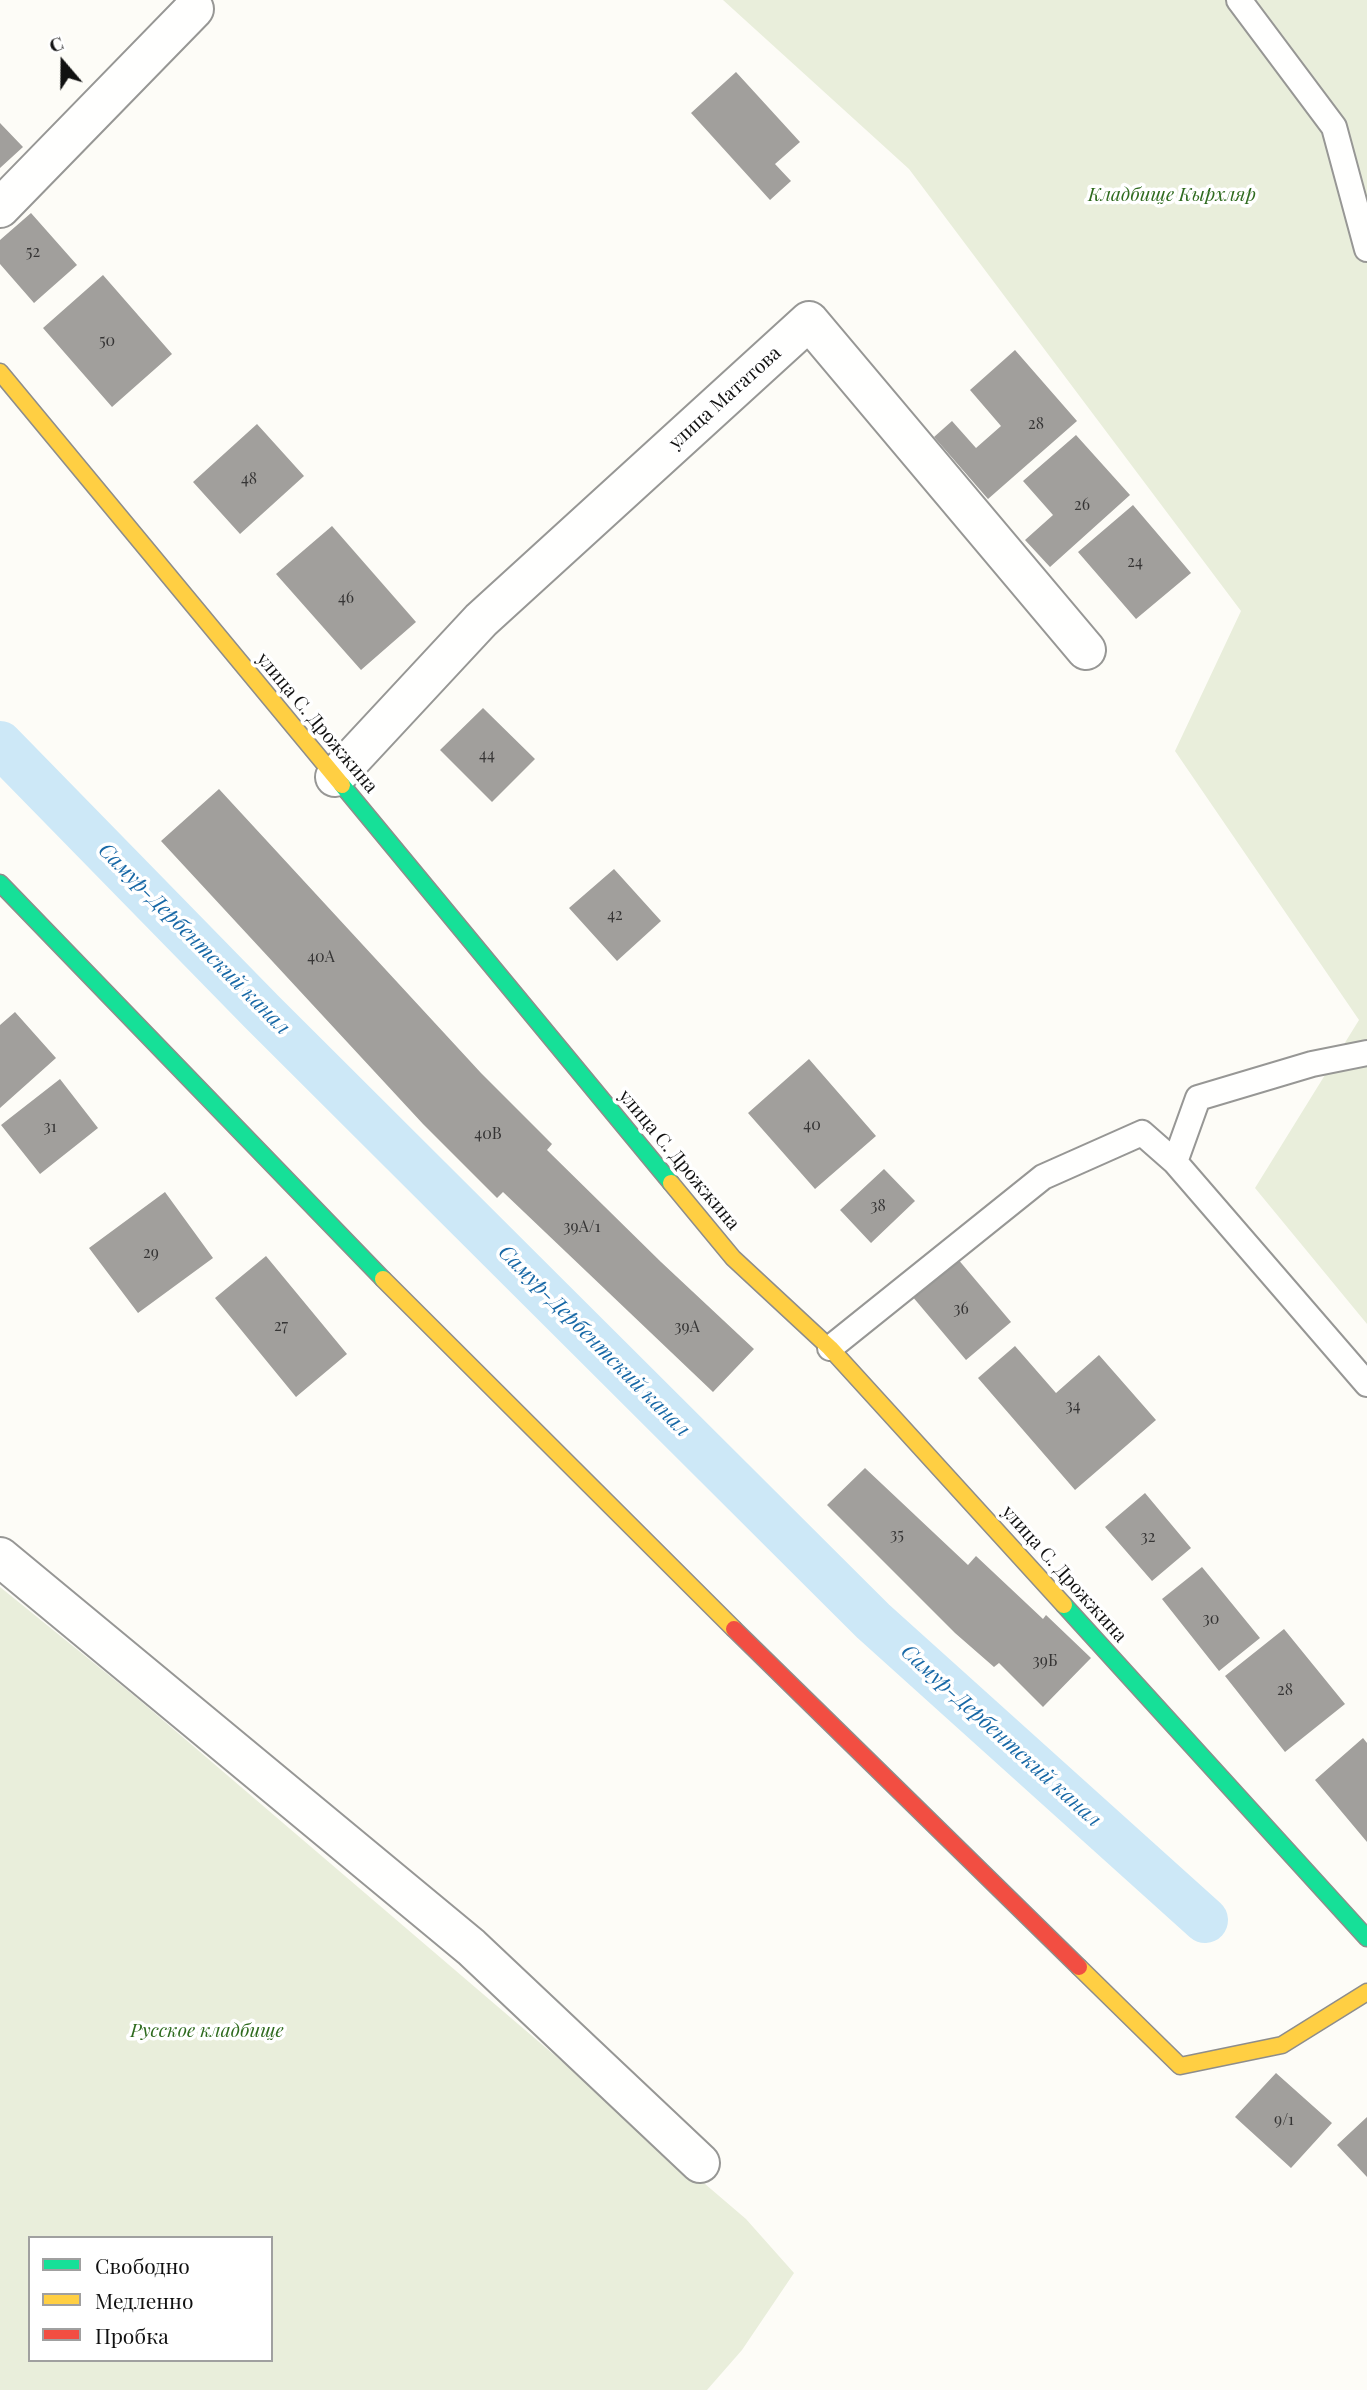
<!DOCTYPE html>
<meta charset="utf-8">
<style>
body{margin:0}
#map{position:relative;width:1367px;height:2390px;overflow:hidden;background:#fdfcf7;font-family:"Playfair Display",serif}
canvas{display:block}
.legend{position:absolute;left:28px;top:2236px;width:245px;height:126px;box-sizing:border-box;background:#fff;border:2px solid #a0a0a0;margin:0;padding:9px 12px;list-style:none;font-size:21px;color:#111}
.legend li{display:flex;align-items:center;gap:14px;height:35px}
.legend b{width:35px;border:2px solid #a0a0a0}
.north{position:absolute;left:28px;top:28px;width:70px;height:70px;-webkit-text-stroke:5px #fff;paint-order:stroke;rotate:340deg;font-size:19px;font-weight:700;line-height:28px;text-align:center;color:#111}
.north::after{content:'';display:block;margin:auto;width:24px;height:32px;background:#111;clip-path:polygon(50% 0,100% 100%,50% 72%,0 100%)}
</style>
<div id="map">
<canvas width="1367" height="2390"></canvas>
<ul class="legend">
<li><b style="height:9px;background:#16e098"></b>Свободно</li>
<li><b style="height:9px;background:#ffcf43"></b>Медленно</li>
<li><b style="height:9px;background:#f24e42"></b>Пробка</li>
</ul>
<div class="north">С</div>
</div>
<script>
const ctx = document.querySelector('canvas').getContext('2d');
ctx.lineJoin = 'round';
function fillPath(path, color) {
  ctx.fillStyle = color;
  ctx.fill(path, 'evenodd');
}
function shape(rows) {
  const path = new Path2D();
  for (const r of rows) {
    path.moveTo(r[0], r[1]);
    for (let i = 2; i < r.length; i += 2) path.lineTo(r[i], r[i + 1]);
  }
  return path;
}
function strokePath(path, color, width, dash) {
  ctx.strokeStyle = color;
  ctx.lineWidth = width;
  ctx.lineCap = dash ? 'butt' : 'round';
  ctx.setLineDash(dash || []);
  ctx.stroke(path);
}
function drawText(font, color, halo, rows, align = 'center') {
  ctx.font = font + ' "Playfair Display",serif';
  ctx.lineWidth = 7;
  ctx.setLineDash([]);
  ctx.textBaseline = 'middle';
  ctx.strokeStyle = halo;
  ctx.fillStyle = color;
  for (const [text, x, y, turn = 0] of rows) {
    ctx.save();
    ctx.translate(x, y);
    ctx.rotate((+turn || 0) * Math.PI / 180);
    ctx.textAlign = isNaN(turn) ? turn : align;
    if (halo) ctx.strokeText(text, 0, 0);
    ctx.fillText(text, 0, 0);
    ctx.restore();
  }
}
const cemetery = shape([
 [723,0,1367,0,1367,1324,1255,1188,1359,1020,1175,751,1241,611,909,169],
 [0,1587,137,1698,746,2219,794,2273,742,2350,707,2390,0,2390],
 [30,2238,271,2238,271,2360,30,2360]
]);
const canal = shape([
 [0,744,262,1012,873,1621,1205,1920]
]);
const building = shape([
 [736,72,800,142,775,164,791,181,770,200,691,113],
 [0,123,23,147,0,168],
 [31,213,77,265,34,303,0,264,0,240],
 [103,275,172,354,112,407,43,328],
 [1015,350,1077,421,988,499,934,437,952,421,976,448,1001,426,970,390],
 [257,424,304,476,240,534,193,482],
 [1076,435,1130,495,1050,567,1025,540,1053,515,1023,481],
 [1133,505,1191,573,1136,619,1078,552],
 [332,526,416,622,361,670,276,574],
 [483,708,535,759,492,802,440,750],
 [219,789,481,1073,552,1144,547,1150,661,1262,754,1349,713,1392,503,1192,497,1198,423,1124,161,841],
 [614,869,661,921,617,961,569,908],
 [15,1012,56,1058,0,1108,0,1025],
 [809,1059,876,1136,815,1189,748,1113],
 [60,1079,98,1128,40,1174,1,1125],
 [884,1169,915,1201,871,1243,840,1210],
 [165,1192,213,1258,138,1313,89,1248],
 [266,1256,347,1354,296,1397,215,1298],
 [957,1258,1011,1322,966,1360,912,1296],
 [1015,1346,1056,1393,1099,1355,1156,1420,1075,1490,978,1378],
 [865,1468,968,1565,976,1556,1043,1619,1046,1615,1091,1658,1043,1707,999,1663,994,1667,955,1633,827,1505],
 [1145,1493,1191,1548,1152,1581,1105,1527],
 [1202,1567,1260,1638,1219,1671,1162,1599],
 [1284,1629,1345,1704,1285,1752,1225,1676],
 [1363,1738,1367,1743,1367,1842,1315,1780],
 [1276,2073,1332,2123,1291,2168,1235,2117],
 [1367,2117,1367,2177,1337,2145]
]);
const lane = shape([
 [1239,0,1334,127,1367,249],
 [1175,1162,1367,1384],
 [830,1348,1043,1177,1142,1133,1175,1162,1198,1098,1312,1064,1367,1053]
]);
const street = shape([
 [0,208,194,9],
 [335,777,481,620,809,321,1086,650],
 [0,1557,471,1947,700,2163]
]);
const fast = shape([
 [342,785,671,1183],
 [0,883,383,1279],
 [1064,1605,1367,1938]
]);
const slow = shape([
 [0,372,342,785],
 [671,1183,733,1258,830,1348,1064,1605],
 [383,1279,734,1629],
 [1079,1967,1180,2066,1282,2045,1367,1992]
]);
const jam = shape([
 [734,1629,1079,1967]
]);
const numberNames = [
 ["52",33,252],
 ["50",107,341],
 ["28",1036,424],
 ["48",249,479],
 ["26",1082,505],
 ["24",1135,562],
 ["46",346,598],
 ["44",487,755],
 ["42",615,915],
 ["40А",321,957],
 ["40",812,1125],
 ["31",50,1127],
 ["40В",488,1134],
 ["38",878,1206],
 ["39А/1",582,1227],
 ["29",151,1253],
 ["36",961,1309],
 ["27",281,1326],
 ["39А",687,1327],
 ["34",1073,1406],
 ["35",897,1535],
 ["32",1148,1537],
 ["30",1211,1619],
 ["39Б",1045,1661],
 ["28",1285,1690],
 ["9/1",1284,2120]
];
const parkNames = [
 ["Кладбище Кырхляр",1172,195],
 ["Русское кладбище",207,2031]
];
const streetNames = [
 ["улица Мататова",725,398,-42],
 ["улица С. Дрожжина",317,723,50],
 ["улица С. Дрожжина",679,1160,50],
 ["улица С. Дрожжина",1064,1574,48]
];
const waterNames = [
 ["Самур-Дербентский канал",194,939,45],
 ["Самур-Дербентский канал",594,1341,45],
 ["Самур-Дербентский канал",1001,1736,42]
];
fillPath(cemetery, '#e9eedb');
strokePath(canal, '#cde8f7', 46);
fillPath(building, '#a19f9c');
strokePath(lane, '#979795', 28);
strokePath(street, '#979795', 42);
strokePath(fast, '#8e8d8b', 19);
strokePath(slow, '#8e8d8b', 19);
strokePath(jam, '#8e8d8b', 19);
strokePath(lane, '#fffffe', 24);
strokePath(street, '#fffffe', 38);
strokePath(fast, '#16e098', 16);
strokePath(slow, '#ffcf43', 16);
strokePath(jam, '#f24e42', 16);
drawText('16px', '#353434', null, numberNames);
drawText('italic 19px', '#2f6b1f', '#fff', parkNames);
drawText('19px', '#111', '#fff', streetNames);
drawText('italic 21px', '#1768a6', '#fff', waterNames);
</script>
